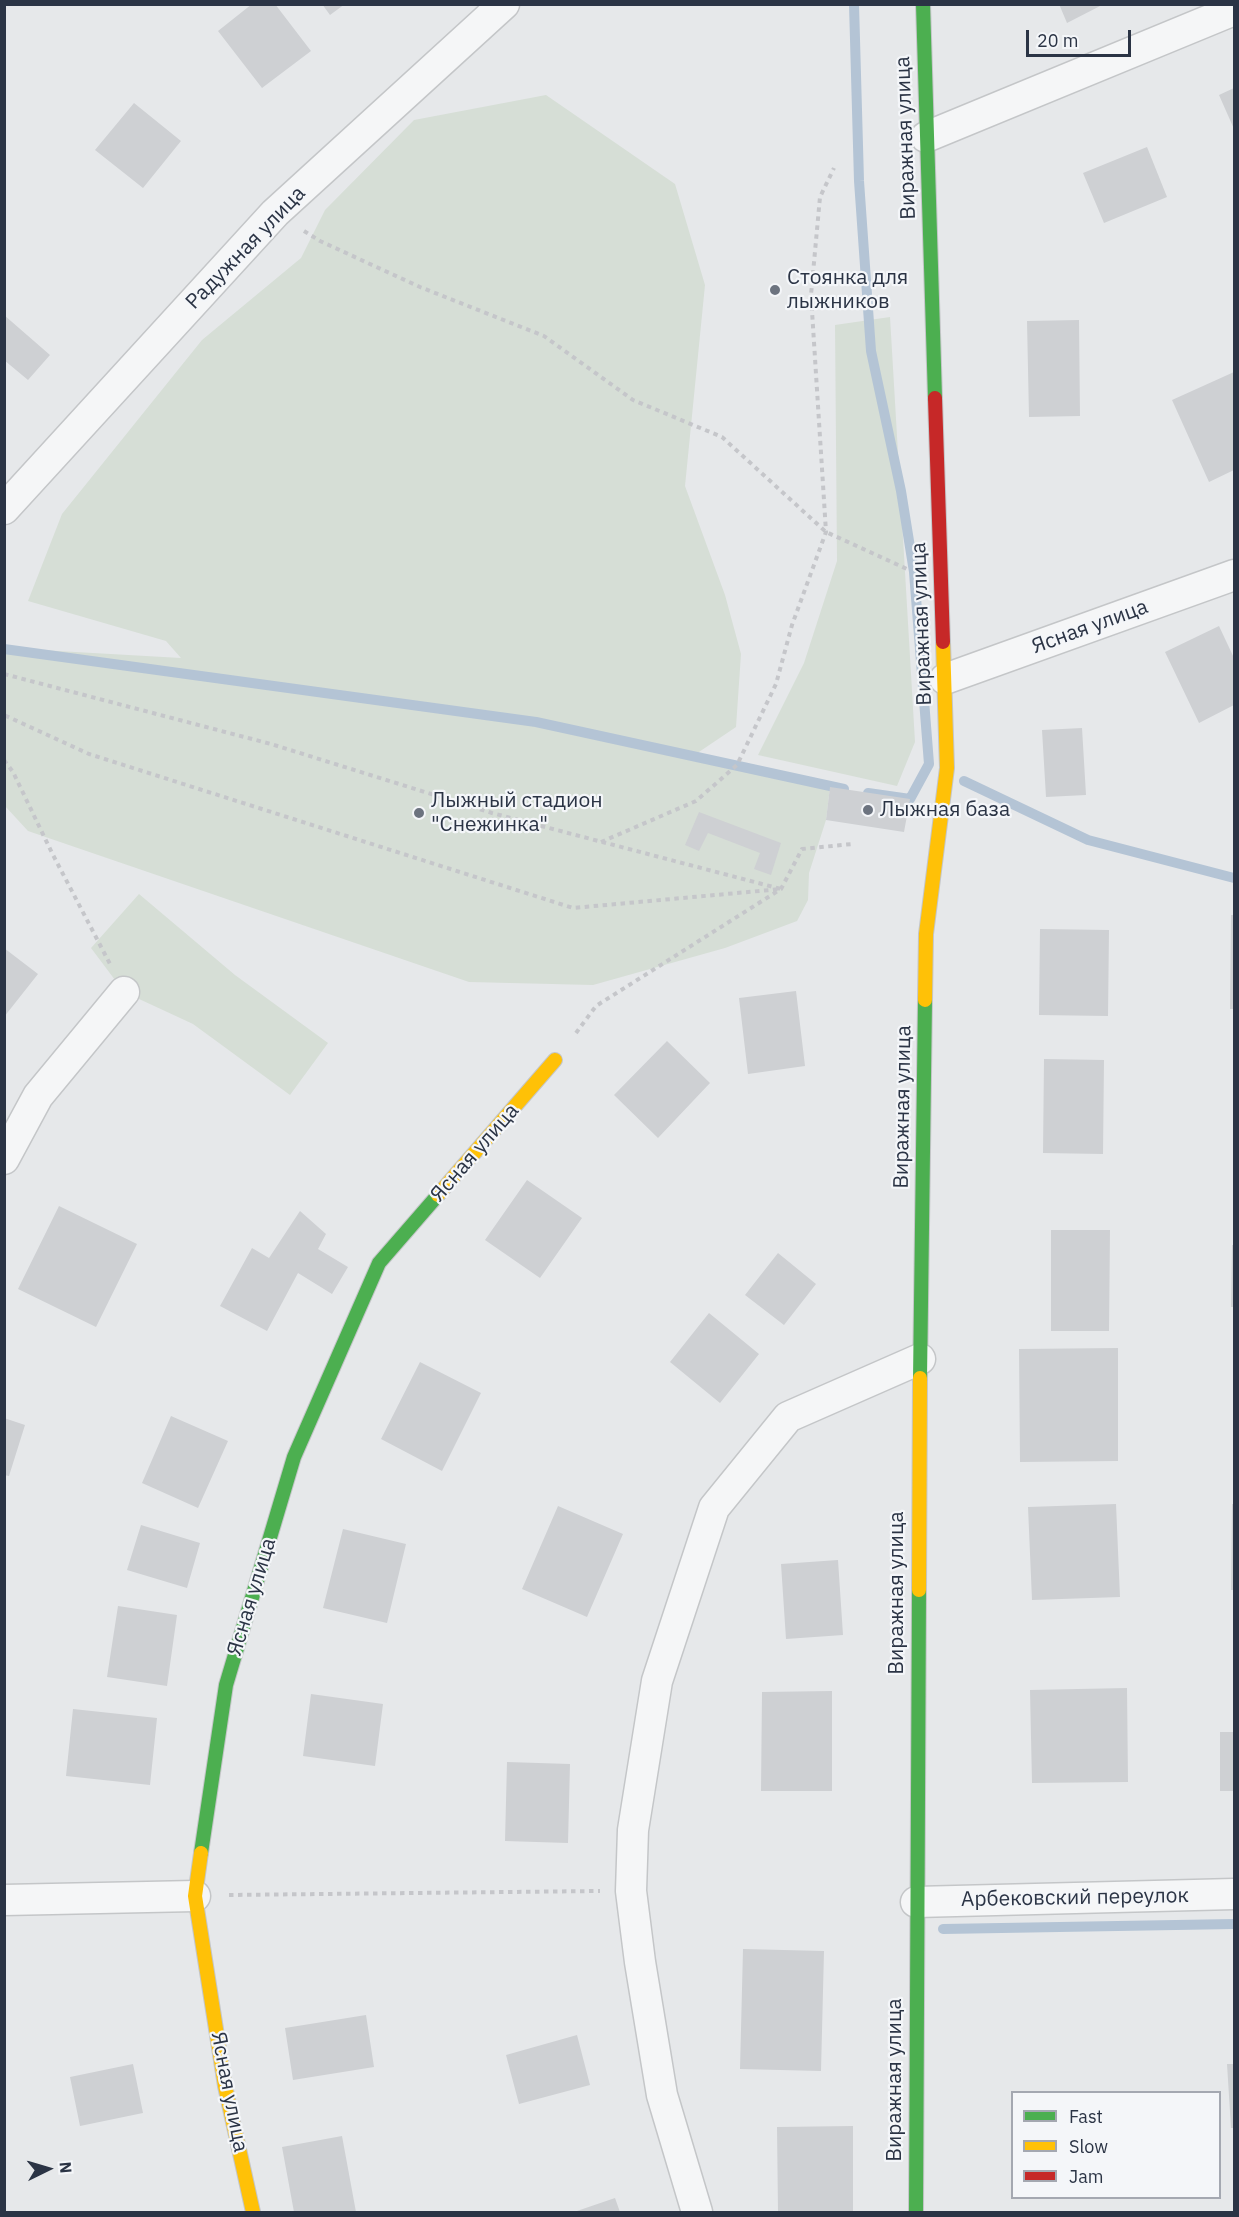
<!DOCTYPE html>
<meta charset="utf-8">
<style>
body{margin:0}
#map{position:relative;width:1239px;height:2217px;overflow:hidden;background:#e6e8ea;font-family:"IBM Plex Sans",sans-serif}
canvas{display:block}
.frame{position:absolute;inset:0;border:6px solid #2b3445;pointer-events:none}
.legend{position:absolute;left:1011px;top:2091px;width:210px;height:108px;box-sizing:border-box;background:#f4f6f9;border:2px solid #a4a8b1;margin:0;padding:8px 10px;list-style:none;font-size:18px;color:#2b3445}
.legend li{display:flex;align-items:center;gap:12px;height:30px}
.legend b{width:30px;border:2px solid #a4a8b1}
.north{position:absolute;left:18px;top:2139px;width:60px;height:60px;-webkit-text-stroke:4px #f4f6f9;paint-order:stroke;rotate:85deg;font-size:16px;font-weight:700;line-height:24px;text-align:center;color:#2b3445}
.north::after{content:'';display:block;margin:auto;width:21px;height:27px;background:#2b3445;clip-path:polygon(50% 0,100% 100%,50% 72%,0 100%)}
.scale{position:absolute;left:1026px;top:30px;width:105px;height:27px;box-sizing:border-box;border:3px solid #2b3445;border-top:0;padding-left:8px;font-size:18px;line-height:21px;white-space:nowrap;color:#2b3445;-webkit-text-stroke:4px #f4f6f9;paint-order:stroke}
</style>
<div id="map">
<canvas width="1239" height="2217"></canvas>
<div class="frame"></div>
<ul class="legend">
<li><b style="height:8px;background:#4caf50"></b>Fast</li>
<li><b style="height:8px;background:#ffc107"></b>Slow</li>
<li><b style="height:8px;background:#c62828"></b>Jam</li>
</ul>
<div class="north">N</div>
<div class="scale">20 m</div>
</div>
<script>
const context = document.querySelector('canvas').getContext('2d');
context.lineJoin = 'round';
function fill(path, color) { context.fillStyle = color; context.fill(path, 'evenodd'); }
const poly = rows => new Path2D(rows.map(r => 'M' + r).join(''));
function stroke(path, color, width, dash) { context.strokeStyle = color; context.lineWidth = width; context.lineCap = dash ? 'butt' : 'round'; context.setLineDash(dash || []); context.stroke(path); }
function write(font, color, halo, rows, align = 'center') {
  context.font = font + ' "IBM Plex Sans",sans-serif'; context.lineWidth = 4.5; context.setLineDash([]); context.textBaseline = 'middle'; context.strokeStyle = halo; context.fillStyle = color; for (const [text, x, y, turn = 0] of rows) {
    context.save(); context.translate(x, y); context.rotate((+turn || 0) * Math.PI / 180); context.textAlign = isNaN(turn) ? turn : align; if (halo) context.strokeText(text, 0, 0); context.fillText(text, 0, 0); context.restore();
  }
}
fill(poly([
 [546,95,675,184,705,285,685,486,725,595,741,654,736,727,693,756,830,787,826,820,809,873,808,900,797,921,725,948,593,985,469,982,28,831,5,806,5,648,181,658,166,641,28,601,62,514,202,340,301,258,325,210,414,120],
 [890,317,915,742,897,786,758,755,804,663,837,561,835,325],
 [139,894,235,975,328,1043,290,1095,193,1024,124,992,91,948]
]), '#d6ded6');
stroke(poly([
 [854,4,859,181,871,351,901,491,914,572,929,764,910,799,868,793],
 [4,649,536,722,844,789],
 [964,781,1088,840,1234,878],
 [943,1929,1234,1924]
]), '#b4c4d5', 10);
fill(poly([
 [252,4,275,4,311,51,262,88,218,31],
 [322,4,345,4,330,15],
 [1059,4,1104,4,1067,23],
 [1234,88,1234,129,1219,95],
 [134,103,181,141,143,188,95,150],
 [1147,147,1167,197,1104,223,1083,173],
 [4,315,50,355,28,380,4,360],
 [1079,320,1080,416,1029,417,1027,321],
 [1234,372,1234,470,1209,482,1172,400],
 [1219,626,1234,658,1234,705,1199,723,1165,652],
 [1082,728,1086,795,1046,797,1042,730],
 [830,787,910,799,904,832,826,820],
 [699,812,781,843,771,875,754,869,760,853,708,833,699,851,685,845],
 [1231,915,1234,915,1234,1009,1230,1009],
 [1040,929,1109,930,1108,1016,1039,1015],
 [4,948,38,974,4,1017],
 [796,991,805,1066,748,1074,739,998],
 [667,1041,710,1083,658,1138,614,1095],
 [1044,1059,1104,1060,1103,1154,1043,1153],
 [527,1180,582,1218,540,1278,485,1240],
 [59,1206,137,1244,96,1327,18,1289],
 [300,1211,326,1234,318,1249,348,1267,332,1294,298,1273,267,1331,220,1306,252,1248,269,1258],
 [1051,1230,1110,1230,1109,1331,1051,1331],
 [1232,1245,1234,1245,1234,1307,1231,1307],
 [778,1253,816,1284,784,1325,745,1295],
 [709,1313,759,1354,720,1403,670,1362],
 [1118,1348,1118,1461,1020,1462,1019,1349],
 [420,1362,481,1393,442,1471,381,1439],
 [171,1416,228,1441,198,1508,142,1483],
 [4,1418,25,1425,9,1476,4,1475],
 [1116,1504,1120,1597,1032,1600,1028,1507],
 [1232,1504,1234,1504,1234,1590,1231,1590],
 [558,1506,623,1534,587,1617,522,1589],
 [141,1525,200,1543,187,1588,127,1570],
 [343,1529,406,1544,387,1623,323,1608],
 [838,1560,843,1635,786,1639,781,1564],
 [118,1606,177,1615,167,1686,107,1677],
 [1127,1688,1128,1782,1032,1783,1030,1690],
 [832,1691,832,1791,761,1791,762,1692],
 [311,1694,383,1704,375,1766,303,1756],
 [73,1709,157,1718,150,1785,66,1776],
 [1220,1732,1234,1732,1234,1791,1220,1791],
 [507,1762,570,1764,568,1843,505,1841],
 [743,1949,824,1951,821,2071,740,2069],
 [366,2015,374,2067,293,2080,285,2028],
 [577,2035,590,2085,519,2104,506,2055],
 [133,2064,143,2113,80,2126,70,2077],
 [1227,2064,1234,2064,1234,2128,1231,2128],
 [853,2126,853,2212,778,2212,777,2127],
 [342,2136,356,2212,294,2212,282,2147],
 [615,2198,620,2212,574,2212]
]), '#ced0d3');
const street = poly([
 [926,137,1234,10],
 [4,509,275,213,504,4],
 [945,679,1234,575],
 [4,1159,38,1096,124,992],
 [4,1900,195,1896],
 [916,1902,1234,1894],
 [697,2212,662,2095,640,1962,631,1891,633,1830,657,1681,714,1508,788,1417,920,1359]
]);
const fast = poly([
 [923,4,935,398],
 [920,1378,925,1000],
 [201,1853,226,1685,294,1457,379,1263,438,1195],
 [916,2212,919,1590]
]);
const slow = poly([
 [925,1000,926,934,947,768,943,642],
 [438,1195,555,1060],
 [919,1590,920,1378],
 [201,1853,195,1896,225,2086,253,2212]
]);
const jam = poly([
 [935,398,943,642]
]);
stroke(street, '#c4c6c8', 33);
stroke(fast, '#c4c6c8', 16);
stroke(slow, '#c4c6c8', 16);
stroke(jam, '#c4c6c8', 16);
stroke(poly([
 [304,231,320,241,420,287,544,336,633,400,722,437,826,532,907,569],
 [4,674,271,744,492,813,781,889,573,908,89,754,4,715],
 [4,760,13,772,52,853,110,964],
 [601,842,696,801,737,765,776,684,792,625,826,532,811,295,820,197,834,168],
 [576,1033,596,1006,781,889,802,849,852,844],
 [229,1895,600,1891]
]), '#c5c6ca', 4, [4.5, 4.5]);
stroke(street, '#f5f6f7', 30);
stroke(fast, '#4caf50', 14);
stroke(slow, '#ffc107', 14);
stroke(jam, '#c62828', 14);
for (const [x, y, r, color] of [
 [775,290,6,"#6c737f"],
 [868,810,6,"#6c737f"],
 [419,813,6,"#6c737f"]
]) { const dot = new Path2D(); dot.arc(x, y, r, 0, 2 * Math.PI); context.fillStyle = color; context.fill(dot); stroke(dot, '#f4f6f9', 2); }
write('21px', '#2b3445', '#f4f6f9', [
 ["Виражная улица",906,138,-92],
 ["Радужная улица",246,248,-46],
 ["Виражная улица",922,624,-92],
 ["Ясная улица",1090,627,-20],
 ["Виражная улица",903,1107,-89],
 ["Ясная улица",475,1153,-49],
 ["Виражная улица",897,1593,-90],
 ["Ясная улица",252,1597,-73],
 ["Арбековский переулок",1075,1898,-1],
 ["Виражная улица",895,2080,-90],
 ["Ясная улица",229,2092,79]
]);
write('21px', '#2b3445', '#f4f6f9', [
 ["Стоянка для",787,278],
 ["лыжников",787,302],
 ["Лыжный стадион",431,801],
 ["\"Снежинка\"",431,825],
 ["Лыжная база",880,810]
], 'left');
</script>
